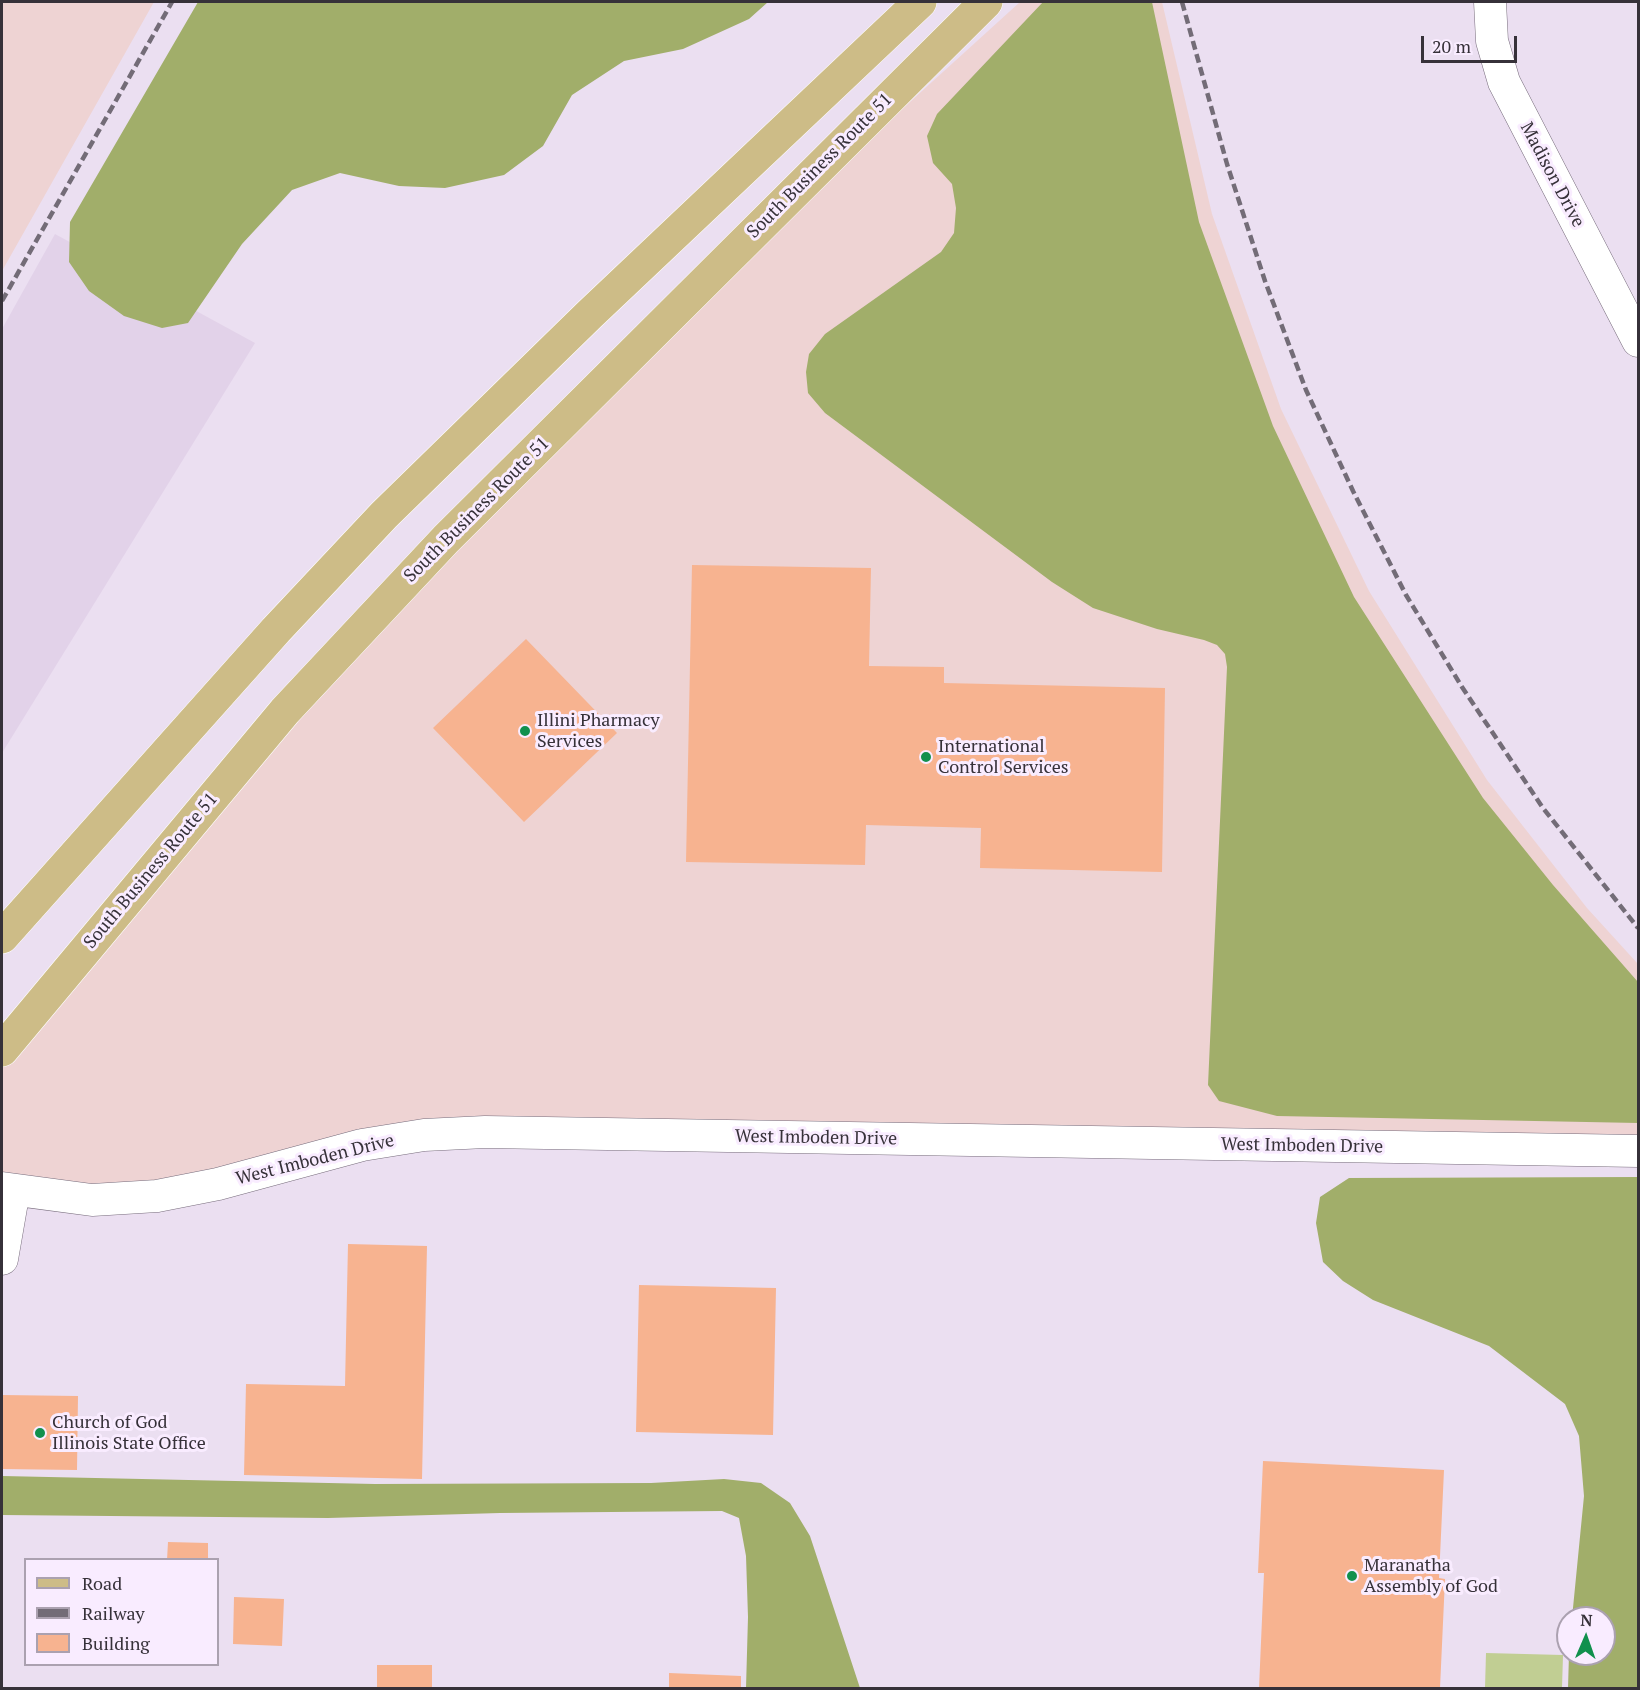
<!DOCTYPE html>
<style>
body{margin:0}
#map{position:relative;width:1640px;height:1690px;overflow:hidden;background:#ebdff1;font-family:"PT Serif",serif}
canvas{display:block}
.frame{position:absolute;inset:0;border:3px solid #363139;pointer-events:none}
.legend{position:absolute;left:24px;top:1558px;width:195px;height:108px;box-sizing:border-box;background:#f9ecff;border:2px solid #aba1b0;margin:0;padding:8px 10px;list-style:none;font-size:18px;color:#363139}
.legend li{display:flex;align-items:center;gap:12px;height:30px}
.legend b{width:30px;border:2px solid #aba1b0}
.north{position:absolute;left:1556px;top:1606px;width:60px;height:60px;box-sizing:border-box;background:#f9ecff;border:2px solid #aba1b0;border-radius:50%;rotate:2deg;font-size:16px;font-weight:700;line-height:24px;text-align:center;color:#363139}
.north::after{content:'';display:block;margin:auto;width:21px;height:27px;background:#11904d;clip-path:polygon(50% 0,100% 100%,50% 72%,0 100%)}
.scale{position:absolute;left:1421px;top:36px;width:96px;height:27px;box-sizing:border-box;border:3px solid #363139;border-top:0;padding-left:8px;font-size:18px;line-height:21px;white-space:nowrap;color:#363139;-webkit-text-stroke:4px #f9ecff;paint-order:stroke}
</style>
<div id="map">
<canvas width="1640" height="1690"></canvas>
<div class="frame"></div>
<ul class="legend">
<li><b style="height:8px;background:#cdbc87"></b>Road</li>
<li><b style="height:8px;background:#736c77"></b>Railway</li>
<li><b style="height:16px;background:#f7b390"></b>Building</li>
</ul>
<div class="north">N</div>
<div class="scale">20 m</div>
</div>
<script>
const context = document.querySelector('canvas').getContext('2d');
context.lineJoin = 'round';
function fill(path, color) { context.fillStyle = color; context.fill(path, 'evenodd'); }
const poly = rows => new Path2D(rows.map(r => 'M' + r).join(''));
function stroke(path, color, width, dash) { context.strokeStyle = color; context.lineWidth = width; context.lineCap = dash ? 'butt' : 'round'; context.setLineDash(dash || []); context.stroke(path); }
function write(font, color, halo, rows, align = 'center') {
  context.font = font + ' "PT Serif",serif'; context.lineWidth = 6; context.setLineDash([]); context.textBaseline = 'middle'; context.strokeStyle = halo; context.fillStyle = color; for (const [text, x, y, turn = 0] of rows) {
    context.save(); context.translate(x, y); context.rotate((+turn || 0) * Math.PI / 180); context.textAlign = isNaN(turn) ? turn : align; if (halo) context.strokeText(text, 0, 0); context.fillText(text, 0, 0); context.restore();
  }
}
fill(poly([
 [55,234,255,343,2,753,2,329]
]), '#e2d2e9');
fill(poly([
 [2,2,154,2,2,271],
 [1020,2,1162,2,1212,214,1281,409,1369,591,1487,780,1587,908,1638,964,1638,1140,506,1121,211,1175,78,1190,2,1178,2,1063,278,737,488,518,802,200]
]), '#eed3d3');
fill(poly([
 [1486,1653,1563,1655,1562,1688,1485,1688]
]), '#c1ce93');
fill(poly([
 [198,2,768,2,749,19,683,49,624,61,572,95,543,146,504,175,445,188,399,186,340,173,292,190,242,244,188,323,162,328,124,316,89,291,69,262,70,222],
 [1043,2,1152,2,1199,222,1273,426,1354,597,1483,798,1553,885,1638,982,1638,1123,1277,1116,1219,1101,1208,1085,1227,667,1225,654,1217,645,1204,640,1157,629,1093,608,1052,582,825,413,808,393,806,372,809,354,825,334,941,252,954,233,956,208,952,184,933,163,927,136,937,114],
 [1638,1177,1638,1688,1568,1688,1569,1654,1604,1654,1604,1618,1572,1618,1584,1496,1579,1436,1565,1404,1489,1346,1373,1300,1343,1281,1323,1262,1316,1223,1320,1197,1349,1178],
 [2,1476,375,1484,651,1483,724,1479,761,1483,790,1503,810,1536,860,1688,746,1688,748,1617,746,1556,739,1518,722,1511,500,1513,328,1518,2,1515]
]), '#a1ae6a');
fill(poly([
 [692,565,871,568,869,666,944,667,944,683,1165,688,1162,872,980,868,981,828,866,825,865,865,686,862],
 [526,639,617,733,524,822,433,728],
 [348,1244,427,1246,422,1479,244,1475,246,1384,345,1386],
 [639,1285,776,1288,773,1435,636,1432],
 [2,1395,78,1396,77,1470,2,1469],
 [1263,1461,1444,1470,1439,1578,1445,1579,1440,1688,1259,1688,1264,1573,1258,1573],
 [168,1542,208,1543,208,1560,167,1560],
 [234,1597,284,1599,282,1646,233,1644],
 [377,1665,432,1665,432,1688,377,1688],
 [669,1673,741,1676,741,1688,669,1688]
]), '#f7b390');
const minor = poly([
 [1490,2,1492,41,1504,82,1638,341],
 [2,1188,92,1200,157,1196,218,1184,362,1145,424,1135,485,1132,1638,1151],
 [2,1259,14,1190]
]);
const primary = poly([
 [2,937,276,630,384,515,589,315,920,2],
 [2,1050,285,711,446,539,986,2]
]);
stroke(minor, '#776c7c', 33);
stroke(primary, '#fff', 34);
stroke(minor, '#fff', 32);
stroke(primary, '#cdbc87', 33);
stroke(poly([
 [1182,2,1227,164,1265,281,1306,390,1353,491,1406,595,1462,687,1543,808,1638,928],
 [2,301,172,2]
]), '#736c77', 4.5, [9, 4.5]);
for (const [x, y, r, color] of [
 [525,731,6,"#11904d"],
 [926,757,6,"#11904d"],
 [40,1433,6,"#11904d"],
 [1352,1576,6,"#11904d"]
]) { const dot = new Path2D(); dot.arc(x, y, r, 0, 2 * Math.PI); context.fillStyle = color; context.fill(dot); stroke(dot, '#f9ecff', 2); }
write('18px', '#363139', '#f9ecff', [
 ["South Business Route 51",820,166,-45],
 ["Madison Drive",1552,175,62],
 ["South Business Route 51",477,510,-45],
 ["South Business Route 51",151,871,-50],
 ["West Imboden Drive",816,1138,1],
 ["West Imboden Drive",1302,1146,1],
 ["West Imboden Drive",315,1160,-14]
]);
write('18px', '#363139', '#f9ecff', [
 ["Illini Pharmacy",537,721],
 ["Services",537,742],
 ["International",938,747],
 ["Control Services",938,768],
 ["Church of God",52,1423],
 ["Illinois State Office",52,1444],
 ["Maranatha",1364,1566],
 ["Assembly of God",1364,1587]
], 'left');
</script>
